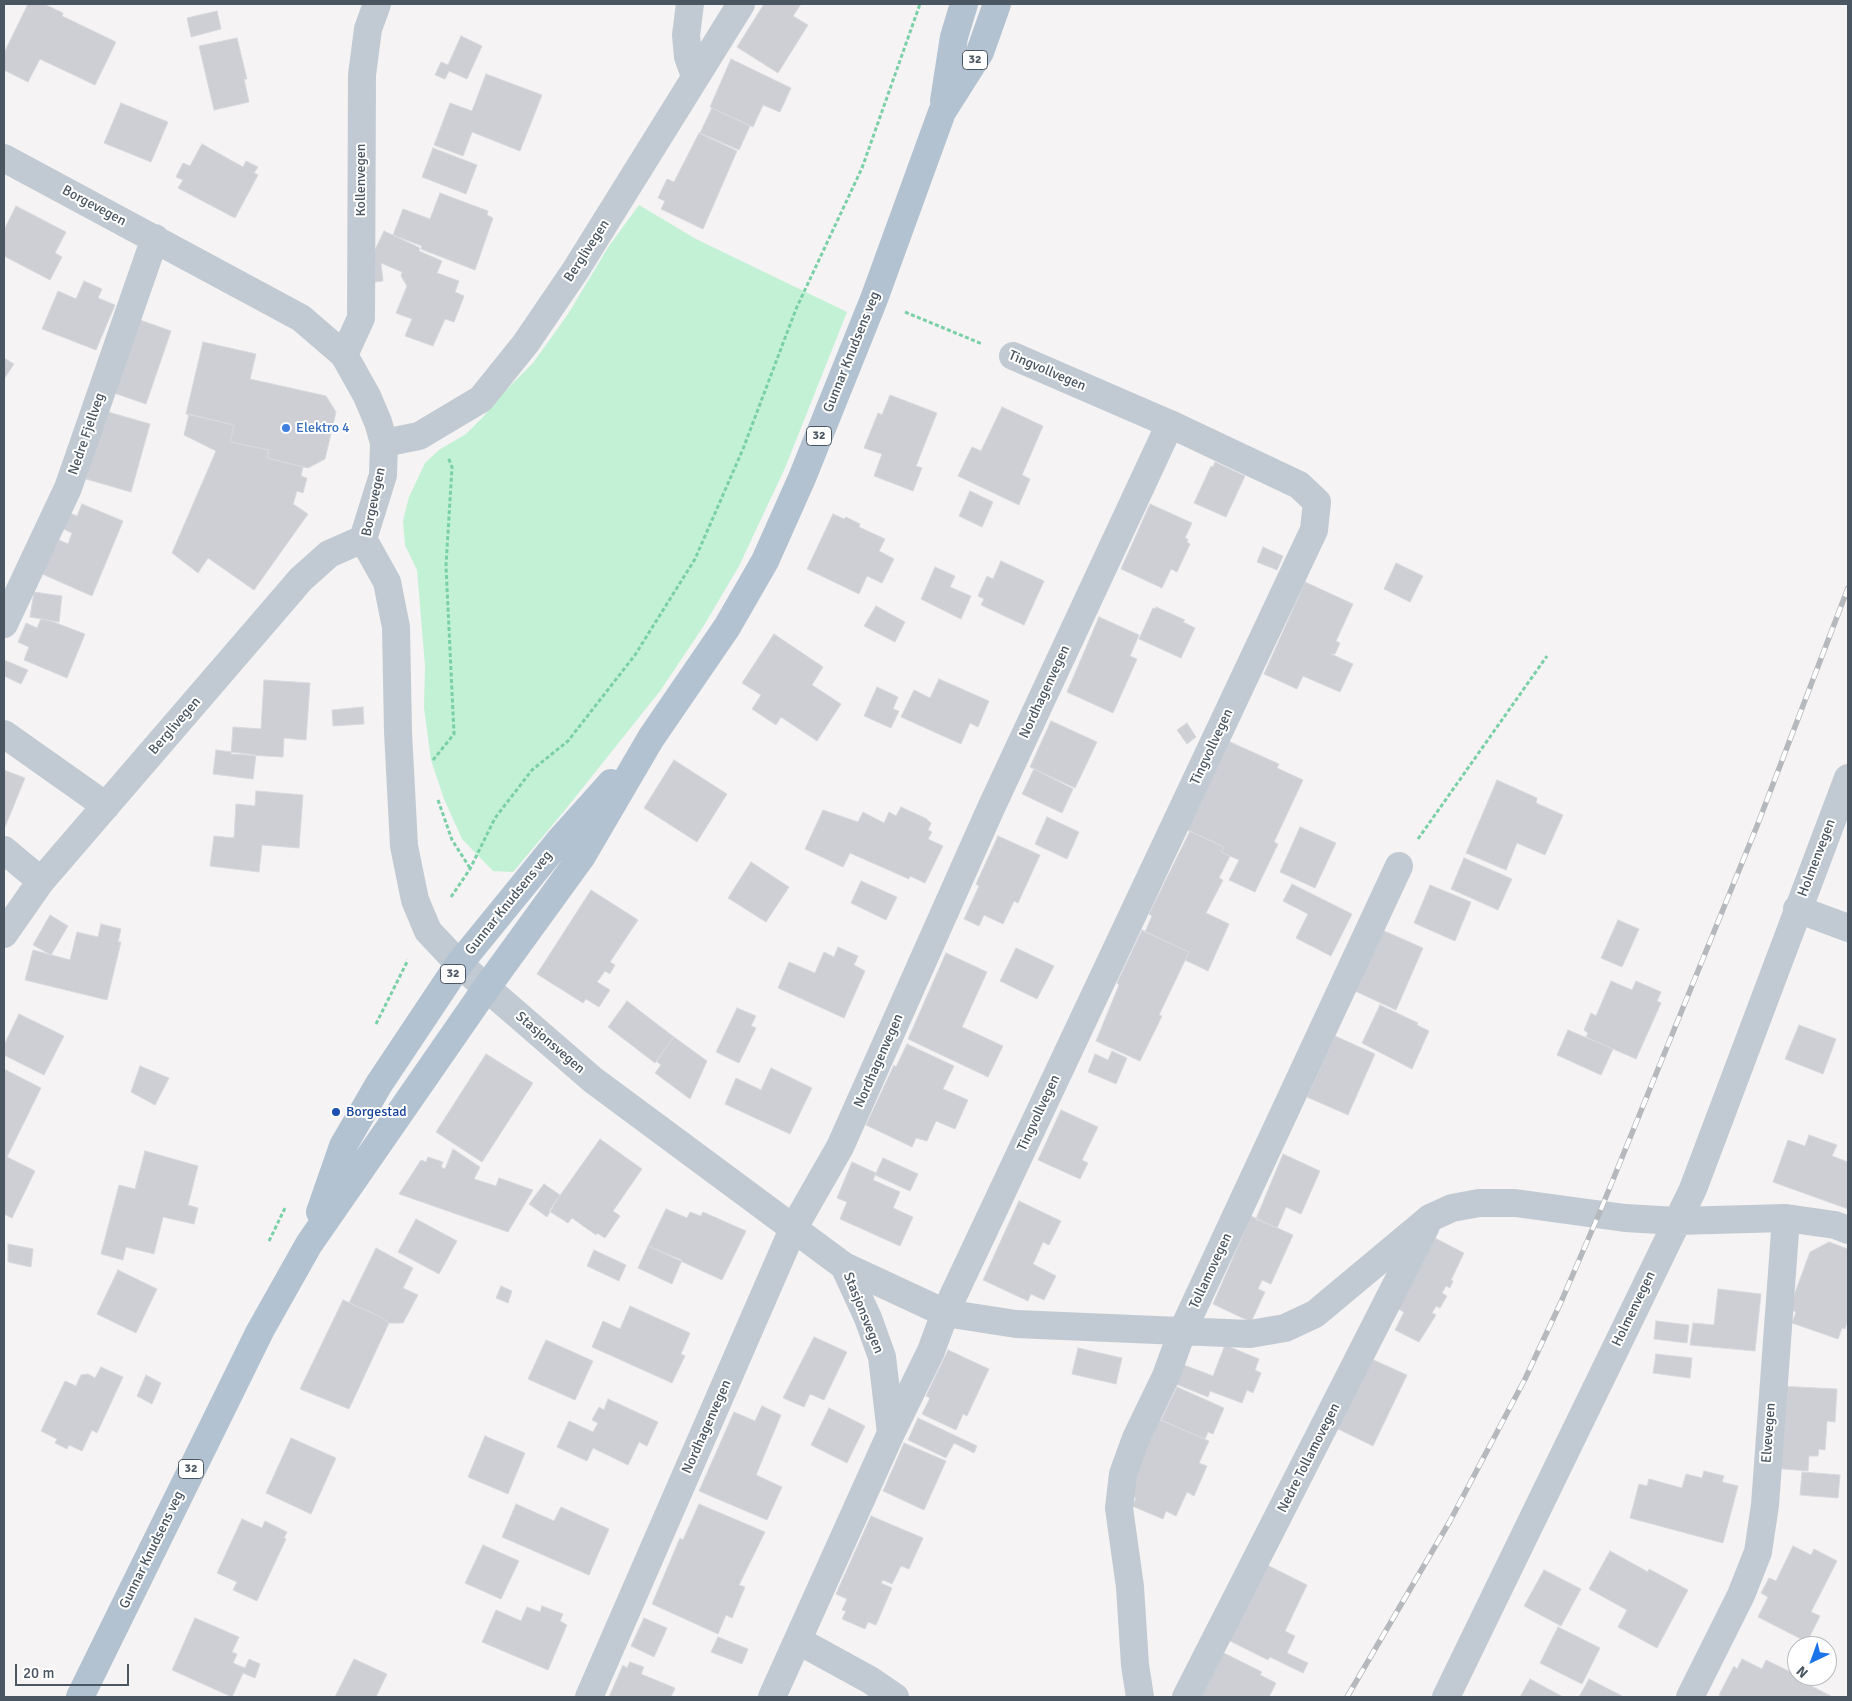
<!DOCTYPE html>
<style>
body{margin:0}
#map{position:relative;width:1852px;height:1701px;overflow:hidden;background:#f5f3f3;font-family:Signika,sans-serif}
canvas{display:block}
.frame{position:absolute;inset:0;border:5px solid #4a5661;pointer-events:none}
.north{position:absolute;left:1787px;top:1636px;width:50px;height:50px;box-sizing:border-box;background:#fff;border:1px solid #b7bbc0;border-radius:50%;rotate:222deg;font-size:14px;font-weight:700;line-height:20px;text-align:center;color:#4a5661}
.north::after{content:'';display:block;margin:auto;width:18px;height:22px;background:#1a73e8;clip-path:polygon(50% 0,100% 100%,50% 72%,0 100%)}
.scale{position:absolute;left:15px;top:1664px;width:114px;height:22px;box-sizing:border-box;border:2px solid #4a5661;border-top:0;padding-left:6px;font-size:15px;line-height:18px;white-space:nowrap;color:#4a5661;-webkit-text-stroke:4px #fff;paint-order:stroke}
</style>
<div id="map">
<canvas width="1852" height="1701"></canvas>
<div class="frame"></div>
<div class="north">N</div>
<div class="scale">20 m</div>
</div>
<script>
const context = document.querySelector('canvas').getContext('2d');
context.lineJoin = 'round';
function fill(path, color) { context.fillStyle = color; context.fill(path, 'evenodd'); }
const poly = rows => new Path2D(rows.map(r => 'M' + r).join(''));
function stroke(path, color, width, dash) { context.strokeStyle = color; context.lineWidth = width; context.lineCap = dash ? 'butt' : 'round'; context.setLineDash(dash || []); context.stroke(path); }
function write(font, color, halo, rows, align = 'center') {
  context.font = font + ' Signika,sans-serif'; context.lineWidth = 4; context.setLineDash([]); context.textBaseline = 'middle'; context.strokeStyle = halo; context.fillStyle = color; for (const [text, x, y, turn = 0] of rows) {
    context.save(); context.translate(x, y); context.rotate((+turn || 0) * Math.PI / 180); context.textAlign = isNaN(turn) ? turn : align; if (halo) context.strokeText(text, 0, 0); context.fillText(text, 0, 0); context.restore();
  }
}
fill(poly([
 [639,205,696,239,847,312,785,468,739,566,703,627,660,691,565,810,513,872,493,871,462,839,444,799,431,760,424,708,425,666,417,570,405,545,403,521,409,497,425,463,439,450,466,434,484,416,493,403,533,363,568,314,609,246]
]), '#c3f1d5');
const building = poly([
 [28,4,44,4,63,13,62,16,116,42,95,85,40,59,28,82,4,70,4,53,28,4],
 [764,4,801,4,793,16,808,25,778,73,737,47,764,4],
 [217,11,221,29,191,37,187,18,217,11],
 [461,36,482,46,467,79,449,71,445,79,435,75,441,62,448,65,461,36],
 [237,38,247,79,244,79,249,102,214,110,199,46,237,38],
 [731,59,791,88,780,112,763,105,753,127,710,107,731,59],
 [486,74,542,95,520,151,472,132,463,156,434,145,450,103,472,111,486,74],
 [121,103,168,122,151,162,104,143,121,103],
 [712,108,750,126,739,150,700,133,712,108],
 [699,133,737,151,703,229,661,209,665,201,658,198,667,179,674,182,699,133],
 [202,144,243,167,246,161,258,167,254,173,258,175,235,218,178,188,183,180,176,177,183,163,190,166,202,144],
 [433,148,477,165,466,194,422,177,433,148],
 [440,193,488,211,487,215,493,218,475,270,421,249,422,246,393,235,403,209,430,219,440,193],
 [16,206,66,232,55,253,62,257,50,280,4,256,4,230,16,206],
 [384,231,420,248,419,251,442,261,437,273,459,281,455,292,464,296,454,322,445,319,433,346,405,336,412,319,396,313,407,286,401,276,402,272,381,263,383,281,375,282,373,259,371,258,384,231],
 [84,281,102,289,98,298,115,305,96,350,42,329,58,291,76,299,84,281],
 [140,320,171,331,146,404,114,393,140,320],
 [203,342,256,354,250,379,326,396,336,412,325,459,308,468,267,458,269,450,230,442,234,425,186,414,203,342],
 [4,358,14,364,4,379,4,358],
 [890,395,937,413,916,466,922,468,913,491,874,476,882,454,864,448,878,413,882,415,890,395],
 [1002,407,1043,426,1022,475,1030,479,1019,505,958,476,972,447,981,451,1002,407],
 [105,411,150,424,131,492,86,479,105,411],
 [189,414,234,425,230,442,269,450,267,458,303,467,301,476,307,478,303,493,297,491,293,504,308,514,254,590,208,558,198,573,172,553,216,451,184,435,189,414],
 [1215,462,1245,476,1226,517,1194,503,1211,466,1213,467,1215,462],
 [970,491,993,502,982,527,959,516,970,491],
 [82,504,123,521,92,596,40,573,57,539,68,544,72,533,63,529,70,513,77,516,82,504],
 [1150,504,1192,523,1185,538,1188,539,1187,542,1190,544,1177,572,1171,569,1162,588,1121,569,1150,504],
 [833,514,844,519,846,517,860,524,859,527,885,539,879,551,894,559,882,583,867,576,859,594,807,569,833,514],
 [1263,547,1283,556,1277,570,1257,562,1263,547],
 [1001,561,1044,581,1024,625,981,605,984,599,978,596,987,576,993,579,1001,561],
 [1396,563,1423,576,1410,602,1384,589,1396,563],
 [935,567,955,576,950,587,971,596,961,619,921,599,935,567],
 [1305,582,1353,604,1336,641,1340,643,1335,654,1331,654,1353,664,1340,692,1303,676,1297,689,1264,674,1305,582],
 [34,592,62,596,59,622,30,617,34,592],
 [876,606,905,622,895,642,864,626,876,606],
 [1156,607,1185,620,1183,622,1195,628,1181,658,1139,639,1153,608,1156,609,1156,607],
 [1099,617,1139,635,1130,656,1137,659,1113,713,1067,692,1099,617],
 [41,619,51,621,85,634,67,678,24,660,29,647,18,642,26,623,37,628,41,619],
 [774,634,823,667,812,685,841,704,817,741,781,717,776,725,752,709,761,695,742,683,774,634],
 [4,660,28,670,21,684,4,676,4,660],
 [939,679,989,701,978,727,970,723,961,744,901,717,914,690,930,698,939,679],
 [264,680,310,683,306,740,284,738,283,757,231,754,233,727,261,729,264,680],
 [877,687,898,697,893,709,899,711,891,728,864,716,877,687],
 [363,707,364,724,333,726,332,710,363,707],
 [1051,721,1097,742,1075,788,1030,767,1051,721],
 [1187,723,1196,737,1187,744,1177,730,1187,723],
 [1228,741,1279,764,1277,768,1303,780,1274,842,1278,844,1255,892,1229,880,1239,860,1221,852,1224,847,1187,830,1228,741],
 [216,750,256,755,253,779,213,774,216,750],
 [674,760,727,794,697,842,644,808,674,760],
 [1034,769,1073,789,1062,813,1022,794,1034,769],
 [4,770,25,778,5,827,4,826,4,770],
 [1497,780,1537,798,1536,803,1563,815,1545,855,1517,843,1506,870,1466,853,1497,780],
 [256,791,303,795,299,848,262,845,259,872,210,866,214,836,234,838,236,804,255,806,256,791],
 [901,807,927,819,927,820,931,823,928,830,932,832,928,839,943,846,925,883,910,876,909,879,850,853,843,867,805,849,823,810,858,822,863,812,884,823,889,812,896,816,901,807],
 [1047,817,1079,832,1067,859,1035,844,1047,817],
 [1300,827,1336,843,1315,888,1280,872,1300,827],
 [1190,831,1224,847,1221,852,1230,856,1219,878,1223,880,1206,913,1229,924,1208,971,1185,960,1189,952,1145,932,1152,916,1149,914,1190,831],
 [998,836,1040,855,1018,903,1014,901,1003,924,984,915,979,926,964,919,979,886,976,884,998,836],
 [1464,858,1512,879,1498,910,1451,889,1464,858],
 [751,862,789,887,766,922,728,898,751,862],
 [861,881,897,897,886,920,851,903,861,881],
 [1292,884,1352,914,1331,956,1296,938,1308,914,1283,901,1292,884],
 [1430,885,1471,902,1455,941,1414,923,1430,885],
 [591,890,638,920,610,962,615,965,610,974,605,971,597,982,610,990,599,1007,586,999,583,1003,537,974,591,890],
 [50,915,68,926,51,955,33,945,50,915],
 [1618,920,1639,929,1622,967,1601,958,1618,920],
 [101,924,121,929,118,942,121,942,107,1000,25,980,33,950,70,960,77,932,98,937,101,924],
 [1142,930,1189,952,1159,1015,1162,1016,1140,1061,1096,1041,1119,985,1117,983,1142,930],
 [1382,930,1423,948,1396,1010,1355,991,1382,930],
 [838,947,858,956,854,965,865,971,844,1018,778,988,789,962,815,973,824,952,834,957,838,947],
 [1016,948,1054,966,1037,999,1000,981,1016,948],
 [946,953,987,972,962,1027,1003,1046,988,1077,908,1039,946,953],
 [1611,981,1632,990,1636,981,1661,992,1657,1001,1661,1003,1636,1059,1586,1037,1588,1033,1584,1030,1591,1013,1596,1016,1611,981],
 [627,1001,674,1037,655,1063,608,1027,627,1001],
 [1380,1005,1418,1023,1417,1025,1429,1031,1412,1069,1362,1043,1380,1005],
 [737,1008,756,1016,751,1026,756,1028,739,1063,716,1052,737,1008],
 [19,1014,64,1036,44,1075,4,1055,4,1045,19,1014],
 [1799,1025,1836,1039,1823,1074,1785,1059,1799,1025],
 [1568,1030,1613,1049,1601,1075,1557,1055,1568,1030],
 [1335,1036,1375,1054,1348,1115,1307,1097,1335,1036],
 [674,1037,707,1061,690,1099,655,1073,661,1065,656,1061,674,1037],
 [907,1044,954,1066,943,1089,968,1100,955,1129,936,1121,927,1141,916,1138,912,1147,866,1125,894,1065,896,1067,907,1044],
 [1112,1051,1127,1058,1116,1084,1088,1072,1095,1054,1108,1060,1112,1051],
 [486,1054,533,1083,482,1162,436,1132,486,1054],
 [140,1066,169,1078,155,1105,131,1092,140,1066],
 [771,1068,812,1088,790,1134,725,1104,736,1078,761,1090,771,1068],
 [4,1069,41,1088,7,1157,35,1171,12,1218,4,1214,4,1069],
 [1061,1110,1098,1127,1082,1160,1088,1163,1080,1179,1038,1160,1061,1110],
 [1809,1135,1837,1145,1832,1156,1848,1162,1848,1209,1773,1182,1788,1140,1805,1146,1809,1135],
 [600,1139,642,1169,613,1211,620,1216,605,1238,597,1233,596,1235,572,1218,568,1223,549,1211,600,1139],
 [453,1149,480,1167,474,1179,496,1186,499,1178,533,1190,508,1232,399,1194,421,1160,426,1162,428,1157,443,1162,441,1167,445,1169,453,1149],
 [145,1151,198,1166,188,1205,198,1208,194,1224,163,1217,154,1254,126,1247,123,1260,101,1254,119,1185,135,1189,145,1151],
 [1283,1154,1320,1171,1301,1214,1286,1207,1277,1228,1256,1219,1283,1154],
 [883,1158,918,1174,910,1191,875,1175,883,1158],
 [852,1162,876,1173,873,1180,900,1192,893,1208,913,1217,900,1246,840,1219,847,1202,837,1198,852,1162],
 [544,1184,560,1195,547,1217,529,1204,544,1184],
 [1019,1201,1061,1221,1049,1245,1043,1242,1033,1264,1056,1276,1044,1300,1031,1294,1028,1301,983,1280,1019,1201],
 [666,1209,687,1218,690,1212,701,1216,703,1212,746,1231,722,1280,648,1246,666,1209],
 [1251,1216,1293,1235,1271,1284,1262,1280,1258,1289,1265,1292,1251,1322,1213,1304,1251,1216],
 [416,1219,457,1241,439,1274,398,1252,416,1219],
 [1427,1234,1464,1253,1451,1280,1453,1281,1450,1288,1446,1286,1442,1293,1447,1296,1440,1308,1436,1306,1432,1313,1436,1315,1419,1342,1395,1330,1404,1312,1390,1305,1427,1234],
 [1829,1242,1848,1249,1848,1320,1845,1329,1842,1328,1838,1339,1792,1323,1796,1312,1789,1309,1810,1252,1829,1242],
 [8,1244,33,1249,31,1267,8,1262,8,1244],
 [648,1246,682,1260,672,1284,638,1268,648,1246],
 [376,1248,413,1268,403,1288,418,1295,403,1323,389,1323,381,1317,349,1303,376,1248],
 [594,1250,626,1265,619,1281,587,1266,594,1250],
 [118,1270,157,1289,136,1333,97,1314,118,1270],
 [501,1286,512,1291,508,1303,496,1298,501,1286],
 [1718,1289,1761,1294,1755,1351,1690,1345,1693,1323,1714,1325,1718,1289],
 [343,1300,381,1317,389,1323,349,1409,300,1389,343,1300],
 [630,1306,690,1333,681,1354,685,1356,672,1383,592,1347,603,1321,620,1329,630,1306],
 [1656,1321,1689,1325,1687,1343,1654,1339,1656,1321],
 [814,1337,847,1352,824,1400,810,1394,804,1407,783,1398,814,1337],
 [546,1340,593,1361,575,1400,528,1379,546,1340],
 [1225,1345,1259,1359,1255,1370,1261,1373,1253,1393,1247,1390,1242,1403,1210,1391,1208,1397,1176,1384,1184,1365,1213,1376,1225,1345],
 [1078,1348,1122,1358,1116,1384,1072,1374,1078,1348],
 [948,1350,989,1369,967,1416,963,1414,956,1430,922,1414,930,1398,926,1396,948,1350],
 [1656,1354,1692,1358,1690,1378,1653,1373,1656,1354],
 [1367,1357,1407,1375,1373,1446,1332,1426,1367,1357],
 [101,1367,123,1377,97,1433,92,1430,82,1451,69,1445,67,1449,55,1443,57,1439,41,1431,65,1381,76,1386,81,1375,88,1374,95,1378,101,1367],
 [146,1375,161,1383,152,1404,137,1396,146,1375],
 [1777,1386,1837,1389,1835,1422,1827,1421,1825,1450,1819,1449,1818,1456,1809,1456,1808,1471,1772,1468,1777,1386],
 [1177,1387,1224,1408,1213,1434,1208,1432,1205,1439,1161,1420,1177,1387],
 [608,1399,658,1422,647,1446,639,1442,628,1465,593,1448,587,1461,557,1447,569,1421,593,1432,598,1423,592,1420,599,1407,604,1410,608,1399],
 [762,1406,781,1415,756,1475,782,1487,767,1520,699,1491,734,1412,755,1421,762,1406],
 [829,1408,865,1426,847,1463,811,1445,829,1408],
 [918,1418,977,1446,974,1453,954,1443,946,1458,908,1440,918,1418],
 [1158,1419,1209,1441,1199,1463,1207,1466,1194,1496,1187,1492,1176,1516,1166,1511,1163,1519,1132,1506,1136,1498,1126,1494,1158,1419],
 [485,1436,525,1453,508,1494,468,1477,485,1436],
 [291,1438,336,1458,311,1514,266,1493,291,1438],
 [904,1443,946,1461,924,1510,883,1491,904,1443],
 [1704,1471,1724,1476,1722,1482,1738,1486,1723,1543,1630,1518,1639,1484,1647,1486,1649,1479,1682,1488,1686,1474,1702,1478,1704,1471],
 [1802,1472,1840,1475,1838,1498,1800,1495,1802,1472],
 [516,1504,554,1521,561,1507,609,1529,589,1575,502,1537,516,1504],
 [699,1504,765,1532,739,1585,745,1587,732,1618,726,1615,718,1634,652,1604,680,1538,683,1540,699,1504],
 [871,1516,923,1538,909,1569,901,1566,892,1584,883,1580,881,1583,892,1588,876,1625,868,1622,865,1629,842,1619,846,1611,842,1610,847,1599,836,1594,871,1516],
 [242,1519,262,1528,265,1521,287,1532,284,1538,286,1539,257,1601,233,1590,237,1582,217,1573,242,1519],
 [483,1545,519,1561,501,1599,465,1583,483,1545],
 [1793,1546,1811,1555,1814,1549,1837,1561,1811,1612,1820,1616,1807,1642,1758,1617,1768,1597,1761,1593,1769,1578,1776,1581,1793,1546],
 [1610,1551,1648,1572,1649,1569,1688,1590,1657,1648,1618,1627,1627,1610,1589,1589,1610,1551],
 [1263,1563,1307,1585,1285,1631,1295,1636,1287,1653,1308,1663,1303,1673,1270,1657,1268,1660,1228,1640,1263,1563],
 [1544,1570,1581,1589,1561,1626,1524,1606,1544,1570],
 [542,1606,563,1614,560,1621,567,1625,548,1670,482,1642,496,1610,521,1621,527,1607,540,1612,542,1606],
 [195,1618,239,1637,232,1652,237,1654,233,1663,245,1668,249,1659,260,1664,255,1678,243,1673,232,1697,172,1670,195,1618],
 [644,1618,667,1628,654,1657,631,1646,644,1618],
 [1558,1627,1600,1648,1582,1684,1540,1663,1558,1627],
 [718,1637,748,1649,742,1664,711,1652,718,1637],
 [1220,1651,1262,1672,1260,1675,1276,1683,1269,1697,1196,1697,1220,1651],
 [354,1659,387,1674,376,1697,335,1697,354,1659],
 [1742,1659,1762,1669,1766,1660,1809,1681,1807,1684,1831,1696,1724,1697,1719,1695,1734,1666,1737,1669,1742,1659],
 [630,1662,644,1667,641,1674,675,1688,671,1697,609,1697,623,1665,627,1668,630,1662],
 [1530,1679,1563,1697,1520,1697,1530,1679],
 [1589,1679,1624,1697,1579,1697,1589,1679]
]);
fill(building, '#cdcfd5');
stroke(building, '#d7d9de', 1);
stroke(poly([
 [905,312,982,344],
 [433,760,454,734,446,566,452,467,448,457],
 [438,800,452,840,470,868],
 [1418,839,1547,656],
 [451,897,470,869,495,818,532,770,568,741,635,655,695,559,743,449,796,309,862,168,920,4],
 [376,1024,408,960],
 [269,1241,286,1206]
]), '#7ad0a6', 3, [4, 2.5]);
stroke(poly([
 [690,4,686,35,688,57,695,76],
 [4,158,301,318,344,355,367,396,378,422,384,443,383,475,363,539,387,582,396,627,398,732,404,846,415,900,428,931,459,964,593,1080,844,1266,868,1318,882,1357,891,1433,772,1697],
 [344,355,361,318,362,75,368,29,377,4],
 [384,443,419,436,481,399,526,343,575,271,741,4],
 [4,624,68,488,155,238],
 [4,734,106,806],
 [4,850,41,881],
 [1797,909,1848,928],
 [4,934,41,881,301,579,329,554,363,539],
 [844,1266,945,1313,1016,1324,1250,1334,1285,1328,1315,1314,1430,1218,1452,1208,1479,1203,1515,1203,1625,1218,1677,1221,1786,1218,1835,1225,1848,1230],
 [891,1433,931,1351,945,1313,1314,530,1317,502,1299,485,1170,424,1013,356],
 [799,1641,870,1680,895,1697],
 [589,1697,793,1229,840,1147,991,808,1170,424],
 [1140,1697,1135,1665,1130,1587,1119,1508,1123,1474,1136,1438,1166,1376,1182,1332,1399,866],
 [1186,1697,1426,1226],
 [1446,1697,1693,1189,1848,778],
 [1690,1697,1741,1595,1758,1552,1765,1505,1786,1218]
]), '#c1cad2', 28);
stroke(poly([
 [944,101,954,37,964,4],
 [320,1212,343,1146,379,1084,459,964,560,840,611,783],
 [80,1697,260,1331,309,1244,487,987,582,856,651,738,727,627,765,561,802,478,874,299,942,112,980,52,997,4]
]), '#b3c2d1', 28);
const rail = poly([
 [1347,1697,1450,1521,1525,1379,1561,1302,1599,1214,1757,826,1848,588]
]);
stroke(rail, '#b5b8bd', 5.5);
stroke(rail, '#fff', 4, [11]);
for (const [x, y, r, color] of [
 [286,428,5,"#3f7fe0"],
 [336,1112,5,"#1a4fb4"]
]) { const dot = new Path2D(); dot.arc(x, y, r, 0, 2 * Math.PI); context.fillStyle = color; context.fill(dot); stroke(dot, '#fff', 2); }
for (const [x, y, w] of [
 [975,60,25],
 [819,436,25],
 [453,974,25],
 [191,1469,25]
]) { const box = new Path2D(); box.roundRect(x - w / 2, y - 9.5, w, 19, 4); context.fillStyle = '#fff'; context.fill(box); stroke(box, '#4a5661', 1); }
write('bold 12px', '#4a5661', null, [
 ["32",975,60],
 ["32",819,436],
 ["32",453,974],
 ["32",191,1469]
]);
write('14px', '#4a5661', '#fff', [
 ["Kollenvegen",361,180,-90],
 ["Borgevegen",94,206,28],
 ["Berglivegen",587,251,-57],
 ["Gunnar Knudsens veg",852,352,-68],
 ["Tingvollvegen",1047,371,23],
 ["Nedre Fjellveg",87,434,-71],
 ["Borgevegen",374,502,-78],
 ["Nordhagenvegen",1045,692,-65],
 ["Berglivegen",175,726,-49],
 ["Tingvollvegen",1212,747,-65],
 ["Holmenvegen",1817,858,-69],
 ["Gunnar Knudsens veg",509,903,-51],
 ["Stasjonsvegen",550,1043,41],
 ["Nordhagenvegen",879,1061,-66],
 ["Tingvollvegen",1039,1113,-65],
 ["Tollamovegen",1211,1271,-65],
 ["Holmenvegen",1634,1309,-64],
 ["Stasjonsvegen",863,1313,68],
 ["Nordhagenvegen",707,1427,-66],
 ["Elvevegen",1769,1433,-86],
 ["Nedre Tollamovegen",1309,1458,-63],
 ["Gunnar Knudsens veg",152,1550,-64]
]);
write('14px', '#366cbe', '#fff', [
 ["Elektro 4",296,428]
], 'left');
write('14px', '#164399', '#fff', [
 ["Borgestad",346,1112]
], 'left');
</script>
